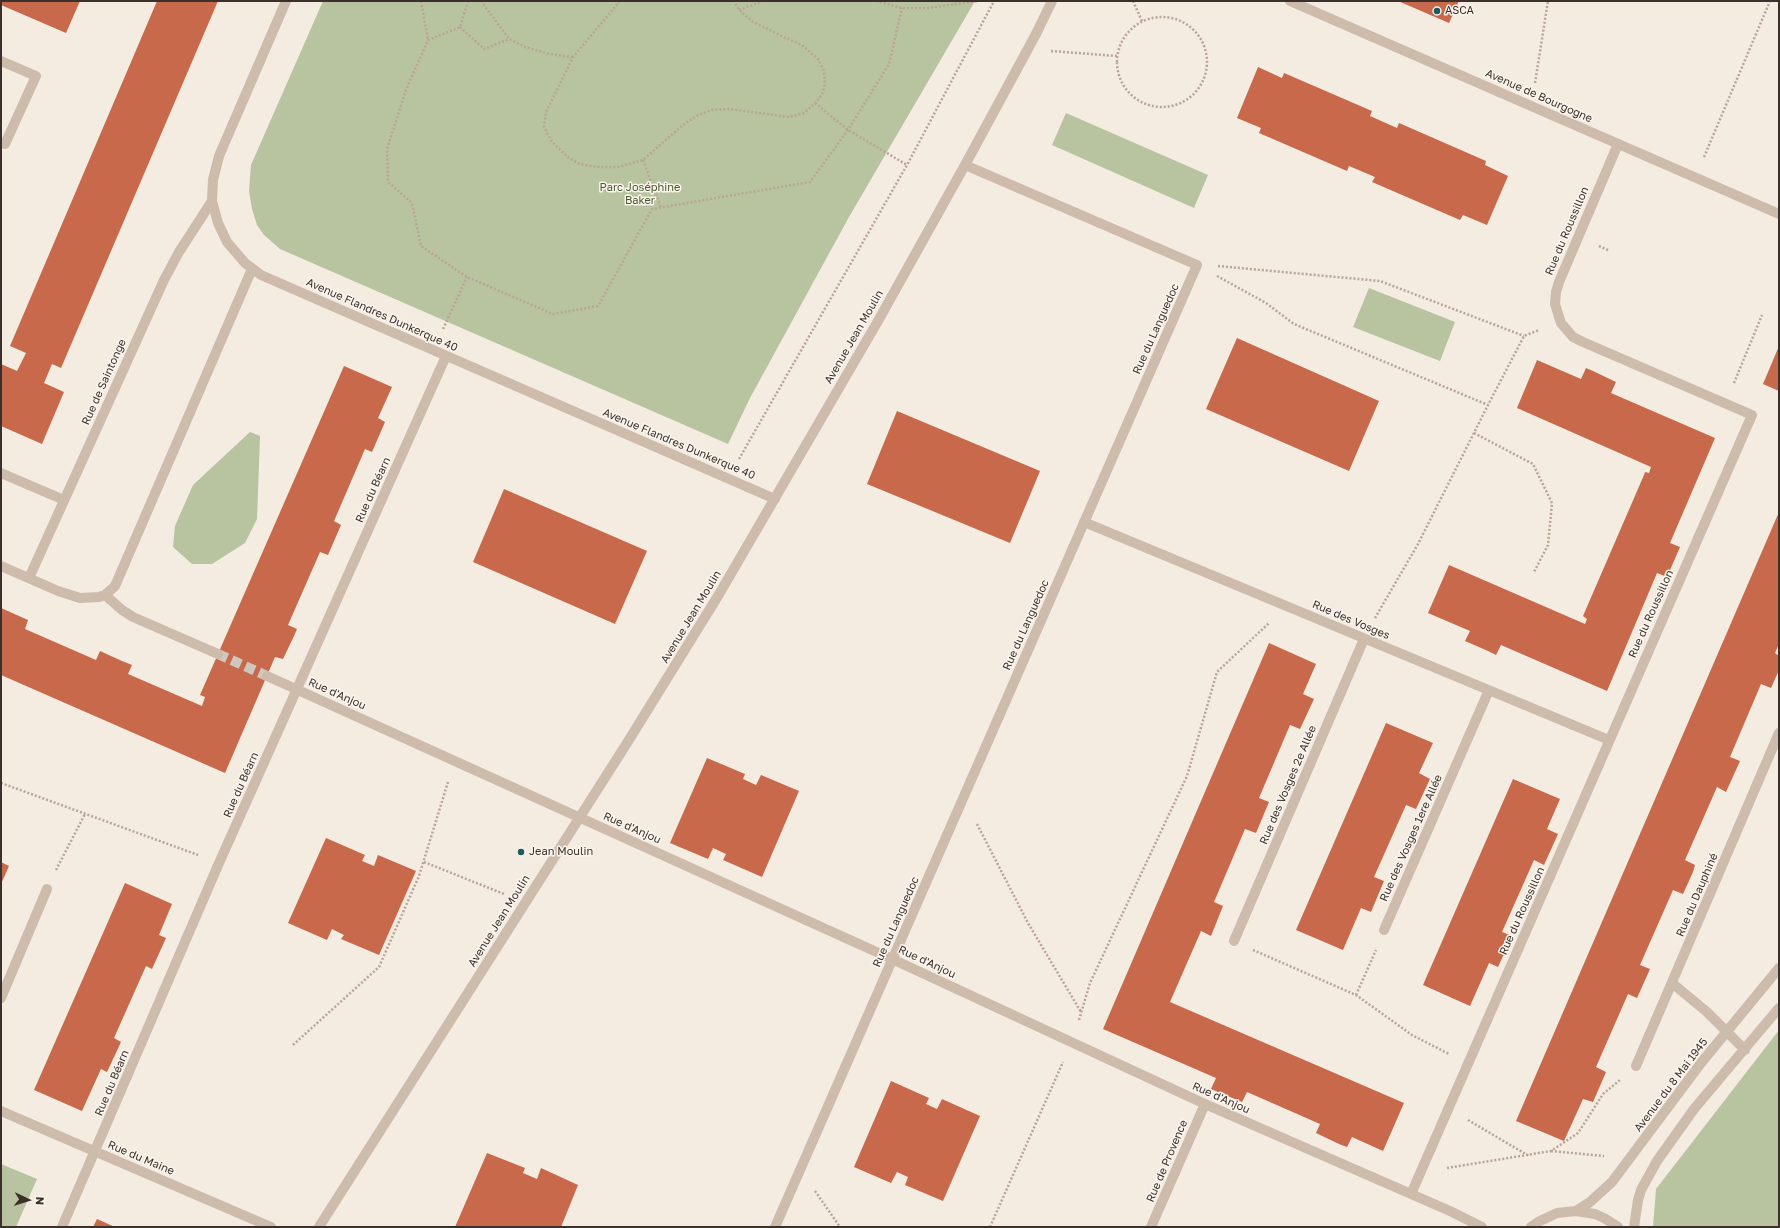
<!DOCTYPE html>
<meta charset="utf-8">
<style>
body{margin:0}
#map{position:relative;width:1780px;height:1228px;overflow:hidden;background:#f4ebe1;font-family:"Golos Text",sans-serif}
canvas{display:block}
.frame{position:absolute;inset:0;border:2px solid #3b302b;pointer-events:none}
.north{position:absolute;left:8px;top:1180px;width:40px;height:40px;-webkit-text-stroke:3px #fbf5ee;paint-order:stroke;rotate:94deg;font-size:11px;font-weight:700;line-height:16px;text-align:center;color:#3b302b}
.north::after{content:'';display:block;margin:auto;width:14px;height:18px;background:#3b302b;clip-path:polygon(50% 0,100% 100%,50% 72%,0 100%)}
</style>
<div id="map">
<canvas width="1780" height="1228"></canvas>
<div class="frame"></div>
<div class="north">N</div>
</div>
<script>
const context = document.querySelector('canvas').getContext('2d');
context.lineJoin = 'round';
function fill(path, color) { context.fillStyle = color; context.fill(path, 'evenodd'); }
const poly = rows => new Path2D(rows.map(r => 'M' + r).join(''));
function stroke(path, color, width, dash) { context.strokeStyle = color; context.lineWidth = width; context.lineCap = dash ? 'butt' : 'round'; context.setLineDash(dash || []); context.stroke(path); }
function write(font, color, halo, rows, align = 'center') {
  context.font = font + ' "Golos Text",sans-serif'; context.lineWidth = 3; context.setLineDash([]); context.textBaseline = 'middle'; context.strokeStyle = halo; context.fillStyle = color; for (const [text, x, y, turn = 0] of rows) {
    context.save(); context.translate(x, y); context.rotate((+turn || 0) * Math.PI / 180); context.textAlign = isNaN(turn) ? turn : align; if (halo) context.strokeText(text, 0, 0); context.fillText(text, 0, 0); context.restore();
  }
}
fill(poly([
 [323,1,975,1,849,217,750,398,728,444,280,249,264,235,257,225,252,209,249,191,251,165],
 [1066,113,1208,175,1194,208,1052,145],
 [1369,288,1455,322,1440,361,1353,327],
 [250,432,260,436,257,519,245,543,212,564,192,564,173,547,175,526,193,485],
 [1779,1030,1779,1227,1653,1227,1656,1189],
 [1,1164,37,1179,16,1227,1,1227]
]), '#b8c4a0');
fill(poly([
 [1,1,80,1,66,33,1,5],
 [157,1,218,1,61,368,52,364,44,383,64,392,42,444,1,426,1,364,17,371,26,353,10,346],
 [1398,1,1459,1,1449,23],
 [1258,67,1282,78,1284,73,1372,111,1370,116,1397,128,1399,123,1486,161,1485,165,1508,176,1487,225,1463,215,1460,220,1372,182,1375,177,1349,166,1347,171,1259,133,1261,128,1237,118],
 [1237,338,1379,401,1349,471,1206,409],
 [1779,346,1779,391,1763,384],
 [1537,360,1581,379,1586,368,1593,371,1616,382,1611,393,1715,438,1670,543,1680,547,1667,577,1657,573,1607,691,1501,645,1496,655,1488,651,1465,641,1470,631,1428,613,1449,565,1585,624,1587,619,1583,616,1644,475,1645,472,1649,473,1651,467,1517,408],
 [344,366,392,387,378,418,385,422,372,452,365,449,334,521,341,525,328,555,320,552,288,625,297,629,294,636,283,659,275,657,225,773,1,675,1,608,28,620,25,629,96,660,100,651,122,661,132,665,128,674,202,706,205,697,200,695],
 [897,411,1040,471,1010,543,867,484],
 [504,489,647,551,615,624,473,562],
 [1779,512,1779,644,1775,653,1779,656,1779,670,1771,688,1761,684,1730,757,1740,761,1726,792,1717,787,1685,860,1695,865,1693,872,1683,894,1673,890,1640,965,1650,969,1637,998,1628,994,1596,1067,1606,1072,1603,1079,1593,1102,1583,1099,1564,1141,1516,1121],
 [1269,643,1316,664,1303,694,1314,699,1300,729,1290,725,1259,798,1269,802,1256,833,1245,829,1214,902,1223,906,1211,936,1201,931,1170,1002,1404,1103,1383,1151,1352,1137,1347,1147,1339,1144,1316,1133,1320,1124,1247,1092,1242,1102,1211,1089,1216,1078,1103,1029],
 [1386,723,1433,743,1419,773,1430,779,1416,809,1406,805,1374,877,1384,881,1371,912,1361,908,1343,950,1296,930],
 [707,758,745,774,743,779,756,785,761,775,799,791,762,877,723,860,726,854,713,848,708,859,670,843],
 [1513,779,1560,799,1547,829,1558,834,1544,865,1534,860,1502,932,1512,936,1504,954,1498,967,1489,963,1470,1006,1423,985],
 [326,838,365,855,362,861,374,866,378,855,416,871,379,955,341,939,344,935,332,929,327,940,288,923],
 [1,862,9,866,1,884],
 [125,883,172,904,159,935,166,938,152,969,146,966,114,1038,121,1042,107,1072,101,1069,82,1111,34,1090],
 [891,1081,929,1098,926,1104,937,1109,942,1099,980,1116,943,1201,905,1185,908,1177,897,1172,891,1183,854,1167],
 [487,1153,525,1168,523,1173,537,1179,541,1168,578,1185,561,1227,455,1227],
 [97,1219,115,1227,93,1227]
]), '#c8694b');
stroke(poly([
 [218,654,267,676]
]), '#cfc6bd', 10, [10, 5]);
stroke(poly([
 [421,1,428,40],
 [468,1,460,27,428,40,406,90,387,149,388,182,412,203,421,246,467,277,553,314,598,306,652,209,810,182,848,130,889,64,902,8],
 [481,1,509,39,525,47,550,54,573,57],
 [620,1,573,57,546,112,544,127,552,142,569,158,580,164,597,167,618,167,643,160,678,129,696,116,712,110,729,109,789,117,804,113,815,103,822,95,825,84,824,71,818,59,803,46,753,22,739,10,734,1],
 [876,1,902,8,928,8,978,1],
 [1133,1,1142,21],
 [739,10,763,1],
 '1117 62a45 45 0 1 1 90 0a45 45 0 1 1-90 0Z',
 [460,27,484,49,509,39],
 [1051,51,1117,56],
 [1535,83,1548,1],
 [815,103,848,130,907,165],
 [1704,157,1770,1],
 [643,160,661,208],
 [1599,246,1608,250],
 [1218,266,1380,281,1524,336],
 [1217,276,1266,303,1294,324,1488,405,1524,336,1539,330],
 [443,329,467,277],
 [1734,383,1762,315],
 [1474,433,1533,464,1552,503,1548,545,1534,572],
 [739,459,907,165,994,1],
 [1375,618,1418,544,1488,405],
 [1,783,198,855],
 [977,824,1028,923,1081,1012],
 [424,862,504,894],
 [56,870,85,814],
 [1253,950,1356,995,1412,1035,1449,1054],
 [1356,995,1376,950],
 [1079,1020,1090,983,1187,776,1217,672,1269,623],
 [293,1045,379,967,419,876,448,782],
 [1468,1120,1529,1156],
 [1551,1151,1604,1156],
 [1447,1168,1551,1151,1578,1133,1603,1094,1620,1080],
 [815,1191,840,1227],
 [990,1227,1063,1062]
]), '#b9a596', 2.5, [2, 2]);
stroke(poly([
 [286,1,219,156,213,180,212,201,218,223,227,242,245,263,261,275,775,499],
 [1290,1,1779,214],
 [1,61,36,76,5,144,1,143],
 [1,473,64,500],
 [1084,522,1609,740],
 [1,566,58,591,80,598,99,597,105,595,115,586,252,269],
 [29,578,164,280,179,252,212,201],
 [105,595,122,610,133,617,218,654],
 [267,676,892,959,1205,1104,1450,1211,1482,1227],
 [1384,930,1489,690],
 [1234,941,1364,639],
 [1672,983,1707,1012,1745,1050],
 [1,998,47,889],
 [1636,1066,1779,733],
 [1,1111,271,1227],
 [1411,1194,1752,415,1583,342,1573,337,1561,323,1555,304,1556,292,1559,282,1618,144],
 [1576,1211,1590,1202,1612,1182,1701,1063,1779,968],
 [62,1227,219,863,446,356],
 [319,1227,627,743,718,596,878,321,965,165,1036,34,1052,1],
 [775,1227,1197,265,965,165],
 [1151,1227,1205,1104],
 [1531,1227,1540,1221,1557,1213,1576,1211,1595,1214,1604,1218,1618,1227],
 [1634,1227,1638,1200,1641,1190,1657,1161,1694,1109,1779,1008]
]), '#cdbbac', 10);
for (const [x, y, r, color] of [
 [1437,11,4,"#1f5a5e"],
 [521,852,4,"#1f5a5e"]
]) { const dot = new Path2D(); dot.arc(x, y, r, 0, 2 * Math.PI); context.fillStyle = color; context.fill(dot); stroke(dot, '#fbf5ee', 1.5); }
write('11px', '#3b302b', '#fbf5ee', [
 ["ASCA",1445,11],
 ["Jean Moulin",529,852]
], 'left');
write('11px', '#3b302b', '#fbf5ee', [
 ["Avenue de Bourgogne",1539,96,24],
 ["Rue du Roussillon",1567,231,-67],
 ["Avenue Flandres Dunkerque 40",382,315,24],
 ["Rue du Languedoc",1156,329,-66],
 ["Avenue Jean Moulin",854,337,-60],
 ["Rue de Saintonge",104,382,-66],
 ["Avenue Flandres Dunkerque 40",679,444,23],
 ["Rue du Béarn",373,490,-66],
 ["Rue du Roussillon",1651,614,-66],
 ["Avenue Jean Moulin",691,617,-59],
 ["Rue des Vosges",1351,620,23],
 ["Rue du Languedoc",1026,625,-66],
 ["Rue d'Anjou",337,694,24],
 ["Rue du Béarn",241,785,-66],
 ["Rue des Vosges 2e Allée",1288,785,-67],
 ["Rue d'Anjou",632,828,24],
 ["Rue des Vosges 1ere Allée",1411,838,-66],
 ["Rue du Dauphiné",1697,895,-67],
 ["Rue du Roussillon",1522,911,-66],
 ["Avenue Jean Moulin",499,921,-58],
 ["Rue du Languedoc",896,922,-66],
 ["Rue d'Anjou",927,962,25],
 ["Rue du Béarn",112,1083,-67],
 ["Avenue du 8 Mai 1945",1671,1085,-53],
 ["Rue d'Anjou",1221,1098,24],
 ["Rue du Maine",141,1158,23],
 ["Rue de Provence",1167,1161,-67]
]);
write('11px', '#4a5a2e', '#fbf5ee', [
 ["Parc Joséphine",640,188],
 ["Baker",640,201]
]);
</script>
